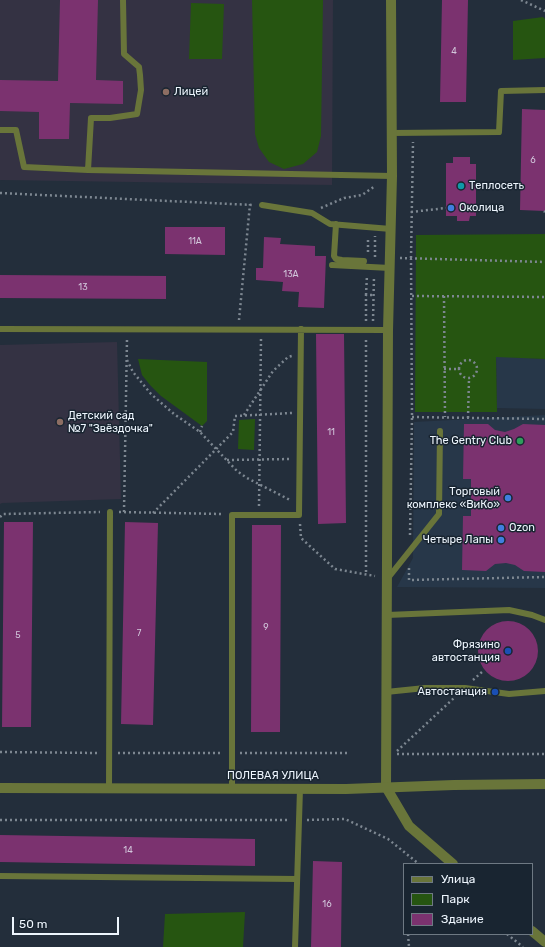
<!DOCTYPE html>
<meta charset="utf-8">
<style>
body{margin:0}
#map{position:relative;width:545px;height:947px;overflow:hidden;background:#232e3b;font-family:Rubik,sans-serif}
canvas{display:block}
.legend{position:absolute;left:403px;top:863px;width:130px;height:72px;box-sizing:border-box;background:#192531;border:1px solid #6e7983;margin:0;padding:5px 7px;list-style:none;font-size:12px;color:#eef6fe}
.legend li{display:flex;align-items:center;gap:8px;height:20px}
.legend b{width:20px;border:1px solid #6e7983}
.scale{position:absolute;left:12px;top:917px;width:107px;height:18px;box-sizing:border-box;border:2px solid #eef6fe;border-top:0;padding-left:5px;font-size:12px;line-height:14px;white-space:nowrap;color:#eef6fe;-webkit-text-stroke:3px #192531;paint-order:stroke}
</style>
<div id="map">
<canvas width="545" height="947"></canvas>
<ul class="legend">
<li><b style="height:5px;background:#69753a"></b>Улица</li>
<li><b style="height:11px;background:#265511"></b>Парк</li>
<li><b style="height:11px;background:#7b326f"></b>Здание</li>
</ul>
<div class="scale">50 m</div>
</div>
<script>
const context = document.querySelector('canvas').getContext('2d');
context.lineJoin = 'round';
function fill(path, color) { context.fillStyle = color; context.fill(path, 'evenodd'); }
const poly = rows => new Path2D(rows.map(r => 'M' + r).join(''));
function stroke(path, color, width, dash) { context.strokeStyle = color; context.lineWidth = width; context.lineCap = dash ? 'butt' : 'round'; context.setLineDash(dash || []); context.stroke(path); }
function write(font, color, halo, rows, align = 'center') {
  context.font = font + ' Rubik,sans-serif'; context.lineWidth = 3; context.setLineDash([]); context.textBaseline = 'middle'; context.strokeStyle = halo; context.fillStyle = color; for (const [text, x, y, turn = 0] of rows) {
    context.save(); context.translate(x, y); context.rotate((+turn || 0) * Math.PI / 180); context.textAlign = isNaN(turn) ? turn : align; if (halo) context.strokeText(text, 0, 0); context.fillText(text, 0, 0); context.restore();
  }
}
fill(poly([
 [496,356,545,359,545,409,497,408],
 [545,415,545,588,397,587,413,558,414,422]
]), '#273749');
fill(poly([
 [0,0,333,0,332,185,0,180],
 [117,342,121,499,2,503,0,504,0,345]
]), '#343243');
fill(poly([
 [252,0,323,0,321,136,317,152,303,164,284,169,269,162,259,148,255,134],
 [191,3,224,4,222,59,189,59],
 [543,17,545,19,545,58,513,60,513,21],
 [545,234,545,359,496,357,497,412,415,412,416,235],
 [138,359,207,362,207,421,202,426,161,396,150,385,142,375],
 [255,419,254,450,238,449,239,420],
 [245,912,243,947,163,947,165,914]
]), '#265511');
fill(poly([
 [60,0,98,0,96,80,123,81,123,104,70,103,69,139,39,139,39,112,0,111,0,80,58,81],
 [442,0,468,0,466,102,440,102],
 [522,109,545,110,545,211,520,210],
 [453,157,470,157,470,164,476,164,476,216,470,216,469,221,457,221,457,216,446,216,446,163,453,163],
 [165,227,225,227,225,255,165,254],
 [264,237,281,238,280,244,315,246,315,256,326,256,324,308,298,307,299,292,282,291,283,282,256,280,256,268,263,268],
 [0,275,166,276,166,299,0,298],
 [316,334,344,334,346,523,318,524],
 [464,424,488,424,495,430,505,432,514,429,523,424,545,425,545,572,524,571,515,565,506,563,495,564,486,571,462,570,463,516,471,516,471,479,463,479],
 [4,522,33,522,31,727,2,727],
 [125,522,158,523,153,725,121,724],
 [252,525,281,525,280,732,251,732],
 '478 651a30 30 0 1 1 60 0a30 30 0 1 1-60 0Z',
 [0,835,255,839,255,866,0,862],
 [313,861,342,862,341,947,311,947]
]), '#7b326f');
stroke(poly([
 [521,0,545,11],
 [0,193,253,205],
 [321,208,344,198,362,195,375,186],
 [544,211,545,212],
 [411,212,446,208],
 [368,252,368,237],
 [375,257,375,236],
 [400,258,545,262],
 [411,258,413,142],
 [366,295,367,275],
 [412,296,545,297],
 [444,296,445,417],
 [239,320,250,204],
 [366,321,366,295,373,295],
 [373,321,374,276],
 [366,340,366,574],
 '459 369a9 9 0 1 1 18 0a9 9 0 1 1-18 0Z',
 [127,360,133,372,151,394,174,414,200,432,237,471,247,478,290,500],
 [444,369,458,369],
 [244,415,273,371,288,357,292,356],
 [412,417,545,419],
 [468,418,469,379],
 [200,432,202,426],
 [227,460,290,459],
 [259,506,261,339],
 [119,512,222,514],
 [124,512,127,339],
 [153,513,233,432,235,416,292,413],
 [0,517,3,514,100,512],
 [300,524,301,538,335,569,375,576],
 [410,535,412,417,411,259],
 [409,568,409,580,545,577],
 [473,680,483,671],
 [397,751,454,698],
 [0,752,99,753],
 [118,753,223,753],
 [240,753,347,753],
 [397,754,545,754],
 [0,820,290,820],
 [307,820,345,819,388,839,419,864],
 [408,934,409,947],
 [507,934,523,947]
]), '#7d8791', 2.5, [2, 3]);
stroke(poly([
 [0,130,16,130,24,167,88,170,392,176],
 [391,133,499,132,501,91,545,90],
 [88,170,91,118,110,118,137,114,141,90,140,75,139,67,124,54,123,0],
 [262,205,312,213,330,224,391,229],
 [336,224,334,256,336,259,342,260,364,261],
 [332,265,390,268],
 [0,329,388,330],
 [388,578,439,514,440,431],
 [387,615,509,610,532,615,545,620],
 [386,692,425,688,465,688,509,694,545,691],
 [109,788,110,512],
 [232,788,232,515,299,515,301,329],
 [0,876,297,879],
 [295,947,300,789]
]), '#69753a', 6);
stroke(poly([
 [391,0,392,176,388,330,386,787,409,826,453,864],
 [532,931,545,942]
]), '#69753a', 10);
stroke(poly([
 [0,788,346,789,454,785,545,784]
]), '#69753a', 10);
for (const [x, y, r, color] of [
 [166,92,4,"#8d6e63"],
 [461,186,4,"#0f9aa8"],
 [451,208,4,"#3f7fe0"],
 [60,422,4,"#8d6e63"],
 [520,441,4,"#2e9e5b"],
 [508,498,4,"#3f7fe0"],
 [501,528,4,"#3f7fe0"],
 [501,540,4,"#3f7fe0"],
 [508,651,4,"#1a4fb4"],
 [495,692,4,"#1a4fb4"]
]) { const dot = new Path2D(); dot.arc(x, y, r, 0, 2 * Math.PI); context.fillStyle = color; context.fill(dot); stroke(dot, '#192531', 1.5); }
write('9px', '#d1c5da', null, [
 ["4",454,51],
 ["6",533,160],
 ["11А",195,241],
 ["13А",291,274],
 ["13",83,287],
 ["11",331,432],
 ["9",266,627],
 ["7",139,633],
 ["5",18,635],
 ["14",128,850],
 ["16",327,904]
]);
write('11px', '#eef6fe', '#192531', [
 ["Лицей",174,92],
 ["Теплосеть",469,186],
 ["Околица",459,208],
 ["Детский сад",68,416],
 ["№7 \"Звёздочка\"",68,429],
 ["The Gentry Club",512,441,"right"],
 ["Торговый",500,492,"right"],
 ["комплекс «ВиКо»",500,505,"right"],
 ["Ozon",509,528],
 ["Четыре Лапы",493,540,"right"],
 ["Фрязино",500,645,"right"],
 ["автостанция",500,658,"right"],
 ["Автостанция",487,692,"right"]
], 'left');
write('11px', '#eef6fe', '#192531', [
 ["ПОЛЕВАЯ УЛИЦА",273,776]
]);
</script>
